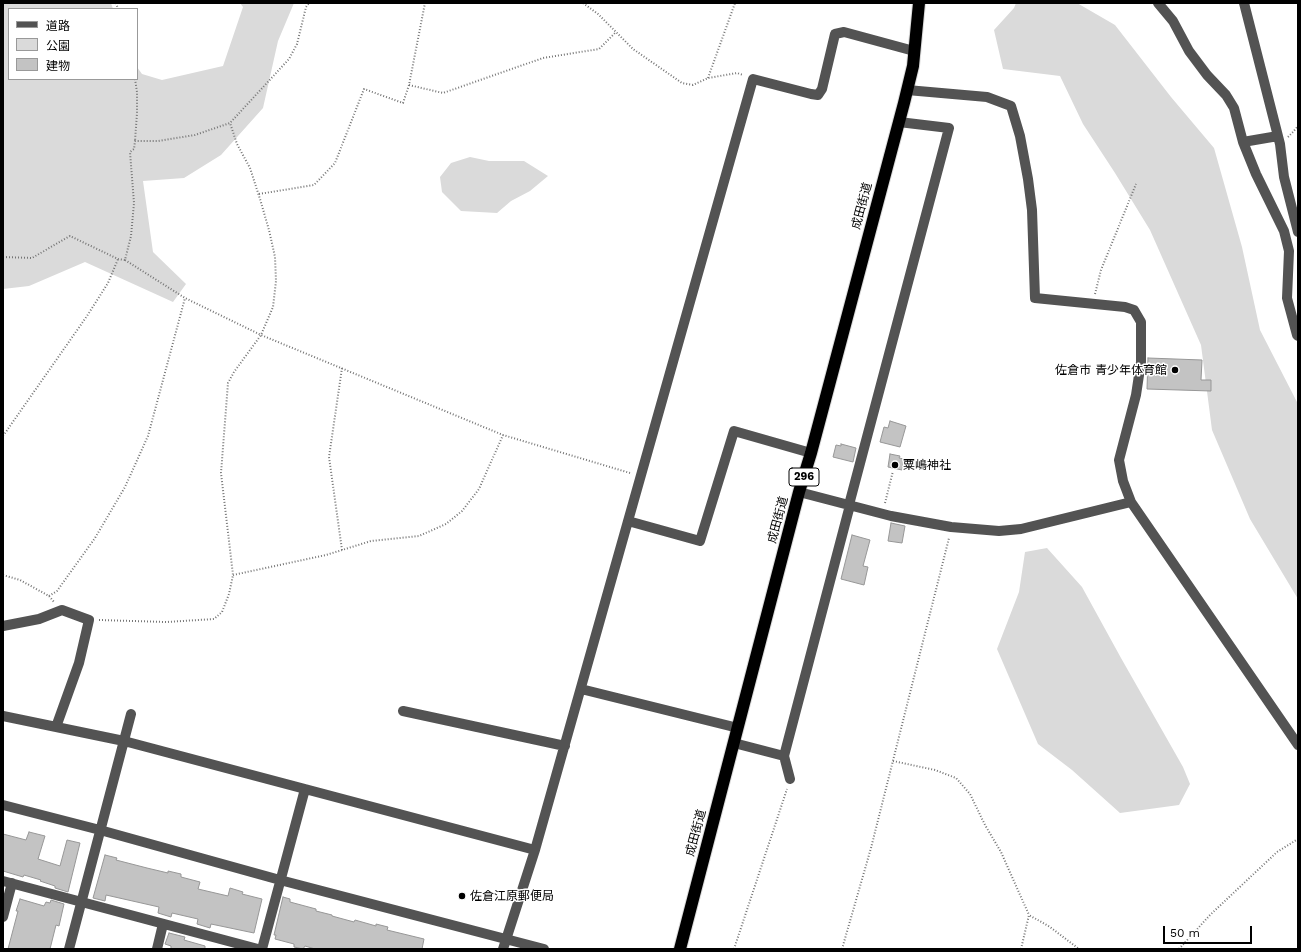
<!DOCTYPE html>
<meta charset="utf-8">
<style>
body{margin:0}
#map{position:relative;width:1301px;height:952px;overflow:hidden;background:#fff;font-family:"Work Sans","Noto Sans JP",sans-serif}
canvas{display:block}
.frame{position:absolute;inset:0;border:4px solid #000;pointer-events:none}
.legend{position:absolute;left:8px;top:8px;width:130px;height:72px;box-sizing:border-box;background:#fff;border:1px solid #999;margin:0;padding:5px 7px;list-style:none;font-size:12px;color:#000}
.legend li{display:flex;align-items:center;gap:8px;height:20px}
.legend b{width:20px;border:1px solid #999}
.scale{position:absolute;left:1163px;top:926px;width:89px;height:18px;box-sizing:border-box;border:2px solid #000;border-top:0;padding-left:5px;font-size:12px;line-height:14px;white-space:nowrap;color:#000;-webkit-text-stroke:3px #fff;paint-order:stroke}
</style>
<div id="map">
<canvas width="1301" height="952"></canvas>
<div class="frame"></div>
<ul class="legend">
<li><b style="height:5px;background:#535353"></b>道路</li>
<li><b style="height:11px;background:#dadada"></b>公園</li>
<li><b style="height:11px;background:#c3c3c3"></b>建物</li>
</ul>
<div class="scale">50 m</div>
</div>
<script>
const context = document.querySelector('canvas').getContext('2d');
context.lineJoin = 'round';
function fill(path, color) { context.fillStyle = color; context.fill(path, 'evenodd'); }
const poly = rows => new Path2D(rows.map(r => 'M' + r).join(''));
function stroke(path, color, width, dash) { context.strokeStyle = color; context.lineWidth = width; context.lineCap = dash ? 'butt' : 'round'; context.setLineDash(dash || []); context.stroke(path); }
function write(font, color, halo, rows, align = 'center') {
  context.font = font + ' "Work Sans","Noto Sans JP",sans-serif'; context.lineWidth = 3; context.setLineDash([]); context.textBaseline = 'middle'; context.strokeStyle = halo; context.fillStyle = color; for (const [text, x, y, turn = 0] of rows) {
    context.save(); context.translate(x, y); context.rotate((+turn || 0) * Math.PI / 180); context.textAlign = isNaN(turn) ? turn : align; if (halo) context.strokeText(text, 0, 0); context.fillText(text, 0, 0); context.restore();
  }
}
fill(poly([
 [3,3,111,3,113,9,9,9,9,79,137,79,137,67,142,74,162,80,223,66,243,7,240,3,294,3,278,41,263,108,221,155,184,178,143,181,153,252,186,284,173,302,85,262,29,286,3,289],
 [1016,3,1077,3,1115,25,1171,97,1214,148,1242,247,1260,330,1298,404,1298,599,1250,519,1212,430,1201,345,1150,230,1115,173,1083,124,1060,76,1003,69,994,30,1014,8],
 [470,157,489,161,524,161,548,176,530,191,511,201,497,213,461,211,442,192,440,177,451,163],
 [1047,548,1082,587,1121,658,1183,767,1190,784,1179,805,1120,813,1072,770,1038,744,997,649,1019,592,1025,552]
]), '#dadada');
const building = poly([
 [1148,358,1202,360,1201,380,1211,380,1211,391,1147,389,1148,358],
 [890,421,906,426,900,447,880,442,884,427,888,428,890,421],
 [841,444,856,448,853,462,833,457,836,445,841,446,841,444],
 [890,454,900,456,899,458,904,459,902,470,888,467,890,454],
 [891,523,905,526,902,543,888,541,891,523],
 [852,535,870,540,863,566,868,567,864,585,841,579,852,535],
 [29,832,45,836,38,859,60,866,67,840,80,843,68,892,55,888,55,886,40,881,41,880,24,875,23,877,3,871,3,834,26,840,29,832],
 [105,855,117,858,116,860,147,868,168,873,168,871,181,874,181,877,200,882,198,889,228,896,230,888,243,892,242,894,262,899,254,933,211,924,210,928,197,924,198,919,172,913,171,917,158,913,159,907,106,895,105,901,93,898,105,855],
 [283,897,290,899,290,902,316,909,316,911,332,915,332,916,354,922,355,920,376,926,376,924,388,927,387,930,424,939,422,949,315,949,305,946,303,949,294,947,294,944,275,939,276,935,274,935,283,897],
 [20,899,44,906,46,902,50,903,51,900,64,904,59,926,56,925,50,949,8,949,18,911,16,911,20,899],
 [169,933,185,937,184,940,205,946,205,949,171,949,171,946,165,944,169,933]
]);
fill(building, '#c3c3c3');
stroke(building, '#979797', 1);
const highway = poly([
 [680,949,799,492,811,453,904,103,913,66,919,3]
]);
stroke(highway, '#dbdbdb', 14);
stroke(poly([
 [116,3,118,9],
 [583,3,598,14,633,49,682,83,693,85,708,78,737,73,743,75],
 [708,78,735,3],
 [135,79,137,92,137,113,135,141],
 [409,85,443,93,543,58,599,49,616,32],
 [1288,137,1293,132,1298,126],
 [259,194,314,185,335,163,364,89,403,103,409,85,425,3],
 [3,257,32,258,70,236,118,259,125,260,131,236,134,203,130,152,134,149,135,141,158,141,195,135,230,123,289,59,297,44,306,7,309,3],
 [125,260,185,298,261,335,503,435,630,473],
 [1095,294,1101,270,1136,184],
 [342,368,329,457,342,550],
 [3,436,87,316,108,283,118,259],
 [885,503,893,471],
 [3,575,20,580,49,596,54,602],
 [233,575,326,555,371,541,419,536,446,524,462,511,479,489,503,435],
 [49,596,57,591,95,538,125,487,148,436,185,298],
 [99,620,166,622,214,619,222,612,229,594,233,575,221,473,228,383,234,372,261,335,273,307,276,281,275,257,269,230,260,199,250,168,237,144,230,123],
 [893,761,935,770,956,778,970,794,985,825,1001,852,1029,915],
 [734,949,787,789],
 [842,949,871,848,949,538],
 [1021,949,1029,915,1050,927,1079,949],
 [1179,949,1210,915,1277,852,1298,839]
]), '#757575', 2, [1, 2]);
stroke(poly([
 [1158,3,1173,21,1189,51,1207,75,1226,95,1234,108,1243,142,1256,174,1284,231,1289,251,1287,298,1297,335,1298,336],
 [1244,3,1280,144,1284,177,1298,232],
 [907,90,987,97,1011,106,1020,136,1028,179,1032,210,1035,298,1125,307,1134,310,1141,322,1141,362,1136,395,1119,460,1123,481,1131,502],
 [1243,142,1278,136],
 [799,492,891,516,951,527,999,531,1021,529,1131,502,1298,745],
 [628,521,700,541,734,431,811,453],
 [3,626,39,619,62,610,89,620,79,663,56,727],
 [581,689,738,728],
 [403,711,565,746],
 [3,716,124,741,535,850],
 [734,743,784,756,790,779],
 [784,756,849,509,850,501,949,128,899,122],
 [3,805,100,830,280,880,544,949],
 [3,881,258,949],
 [3,917,12,883],
 [69,949,131,714],
 [157,949,163,924],
 [262,949,305,789],
 [503,949,535,850,753,79,811,94,818,95,822,89,835,34,844,32,914,51]
]), '#535353', 10);
stroke(highway, '#000', 12);
for (const [x, y, r, color] of [
 [1175,370,4,"#000"],
 [895,465,4,"#000"],
 [462,896,4,"#000"]
]) { const dot = new Path2D(); dot.arc(x, y, r, 0, 2 * Math.PI); context.fillStyle = color; context.fill(dot); stroke(dot, '#fff', 1.5); }
for (const [x, y, w] of [
 [804,477,30]
]) { const box = new Path2D(); box.roundRect(x - w / 2, y - 9, w, 18, 3); context.fillStyle = '#fff'; context.fill(box); stroke(box, '#000', 1); }
write('bold 11px', '#000', null, [
 ["296",804,477]
]);
write('12px', '#000', '#fff', [
 ["成田街道",862,206,-75],
 ["成田街道",778,520,-75],
 ["成田街道",696,833,-75]
]);
write('12px', '#000', '#fff', [
 ["佐倉市 青少年体育館",1167,370,"right"],
 ["粟嶋神社",903,465],
 ["佐倉江原郵便局",470,896]
], 'left');
</script>
